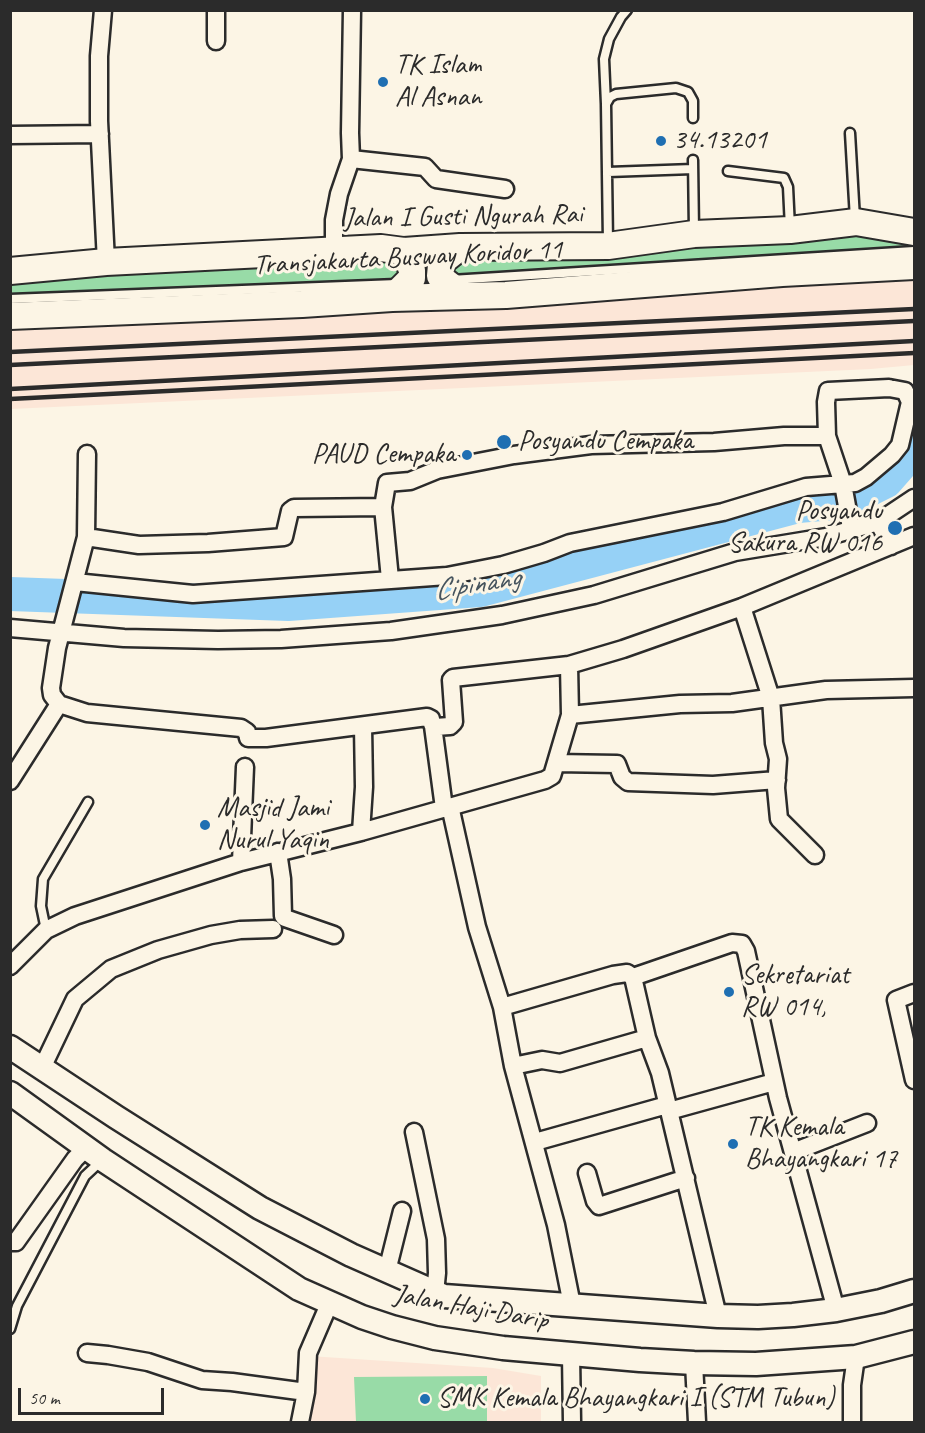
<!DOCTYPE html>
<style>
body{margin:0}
#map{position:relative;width:925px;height:1433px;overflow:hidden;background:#fcf5e5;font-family:Caveat,sans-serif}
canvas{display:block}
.frame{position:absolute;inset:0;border:12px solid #2b2b2b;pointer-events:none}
.scale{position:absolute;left:18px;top:1388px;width:146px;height:27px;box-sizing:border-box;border:3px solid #2b2b2b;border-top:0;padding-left:8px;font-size:18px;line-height:21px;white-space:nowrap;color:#2b2b2b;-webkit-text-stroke:4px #fcf5e5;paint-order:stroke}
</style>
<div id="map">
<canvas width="925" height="1433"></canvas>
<div class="frame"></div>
<div class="scale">50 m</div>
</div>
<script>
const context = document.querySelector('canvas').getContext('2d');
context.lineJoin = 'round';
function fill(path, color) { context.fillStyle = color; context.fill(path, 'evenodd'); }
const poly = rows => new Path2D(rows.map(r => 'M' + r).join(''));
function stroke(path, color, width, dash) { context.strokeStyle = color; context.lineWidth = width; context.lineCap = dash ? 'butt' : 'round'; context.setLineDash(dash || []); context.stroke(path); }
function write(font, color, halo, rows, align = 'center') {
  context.font = font + ' Caveat,sans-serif'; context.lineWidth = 6; context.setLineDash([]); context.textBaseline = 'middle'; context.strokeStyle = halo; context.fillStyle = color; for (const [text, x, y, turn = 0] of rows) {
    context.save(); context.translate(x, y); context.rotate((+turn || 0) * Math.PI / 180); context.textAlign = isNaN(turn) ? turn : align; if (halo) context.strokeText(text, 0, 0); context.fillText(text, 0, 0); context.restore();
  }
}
fill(poly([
 [914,266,914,365,871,369,11,409,10,316],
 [309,1356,493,1368,541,1376,541,1422,309,1422]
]), '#fce6d7');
fill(poly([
 [914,232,914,252,443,280,450,253],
 [404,251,409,284,11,299,10,271],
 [487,1376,487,1422,356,1422,354,1377]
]), '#98dba7');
stroke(poly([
 [10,594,288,604,480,590,798,506,844,502,886,481,914,449]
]), '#96d1f6', 34);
const service = poly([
 [606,104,604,59,609,39,621,17,627,10],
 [850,133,855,219],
 [693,160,694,231],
 [728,171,784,178,788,187,790,228],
 [608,172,693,169],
 [608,242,606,104,610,97,616,94,676,88,688,92,693,101,693,118],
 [451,280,914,251],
 [10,299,397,284],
 [46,930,41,906,43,879,88,802],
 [10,1329,17,1306,85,1176,101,1161]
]);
const minor = poly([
 [103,10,99,56,99,121,106,262],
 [216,10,216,41],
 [10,135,100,134],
 [351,159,425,167,436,179,505,189],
 [334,251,334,220,339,194,351,159,350,133,352,10],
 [889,388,905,391,910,402,900,445,892,455,866,477,855,483,843,484,827,436,826,402,828,391,889,388],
 [383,507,390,579],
 [878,522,914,498],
 [86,537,87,454],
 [75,582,193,594,447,576,503,565,544,553,570,543,723,512,806,487,843,484,851,528],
 [742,607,771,698,774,743,778,759,776,788,779,819,815,855],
 [10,628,124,638,218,640,281,639,391,631,502,615,594,595,735,552,826,537,878,522,891,546],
 [569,665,453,678,451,680,454,722,450,726,435,727,432,724,431,719,427,717,266,738,248,738,247,732,241,728,87,713,59,704,52,695,51,688,57,648,86,537,139,545,208,543,284,537,290,511,294,508,383,507,387,483,410,481,437,470,514,455,591,445,714,442,784,436,827,436],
 [570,715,680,704,732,703,826,690,914,688],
 [433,726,444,808],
 [556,763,617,764,622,777,628,782,713,785,777,780],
 [10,781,59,704],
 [450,806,477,927,502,1007],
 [361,832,364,787,363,726],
 [278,852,282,879,283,916,285,918,334,935],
 [241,862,245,767],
 [10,966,46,930,75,916,241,862,361,832,545,780,552,776,570,715,569,665,623,649,742,607,914,536],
 [914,993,896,1000,914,1080],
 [513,1066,542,1060,560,1063,647,1038],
 [42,1068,75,999,111,969,158,950,211,935,240,930,273,929],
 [669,1111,774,1082],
 [414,1132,436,1239,437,1273,435,1293],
 [535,1142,667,1105],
 [793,1152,867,1123],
 [587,1173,595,1201,599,1206,686,1178],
 [10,1242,16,1242,75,1159,86,1148],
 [387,1271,402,1211],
 [572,1305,556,1225,513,1066,502,1007,613,975,627,973,633,977],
 [718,1316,660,1073,647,1038,633,977,732,943,742,944,746,951,778,1098,836,1310],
 [87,1353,108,1355,148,1362,202,1380,232,1382,306,1392],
 [571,1354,572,1422],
 [694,1363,697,1422],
 [300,1422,306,1392,308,1353,330,1302],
 [852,1422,852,1385,856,1357]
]);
const secondary = poly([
 [10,1047,116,1117,260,1208,351,1255,444,1296,718,1316,758,1317,793,1315,836,1310,881,1301,914,1291],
 [10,1093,103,1160,299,1289,362,1317,392,1327,435,1338,503,1348,640,1360,694,1363,756,1364,856,1357,914,1342]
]);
const primary = poly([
 [460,247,445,259,441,265,440,276,443,280,464,296],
 [10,271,106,262,381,248,404,251,460,247,608,246,694,234,790,230,856,222,914,232],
 [392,298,412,278,412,270,404,251],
 [10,316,302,304,392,298,506,295,782,273,914,266]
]);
stroke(service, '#2b2b2b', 13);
stroke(minor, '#2b2b2b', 21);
stroke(secondary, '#2b2b2b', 27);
stroke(primary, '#2b2b2b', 30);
stroke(service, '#fcf5e5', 8);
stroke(minor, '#fcf5e5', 16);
stroke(secondary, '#fcf5e5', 22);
stroke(primary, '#fcf5e5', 26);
stroke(poly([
 [10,352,914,309],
 [10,365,914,321],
 [10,389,914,341],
 [10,399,914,353]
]), '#2b2b2b', 4.5);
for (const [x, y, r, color] of [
 [383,82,6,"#1f6fb2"],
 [661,141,6,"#1f6fb2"],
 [504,442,8,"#1f6fb2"],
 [467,455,6,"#1f6fb2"],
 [895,528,8,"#1f6fb2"],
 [205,825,6,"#1f6fb2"],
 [729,992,6,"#1f6fb2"],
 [733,1144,6,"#1f6fb2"],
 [425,1399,6,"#1f6fb2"]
]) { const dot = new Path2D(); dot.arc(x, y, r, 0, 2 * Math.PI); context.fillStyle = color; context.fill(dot); stroke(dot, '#fcf5e5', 2); }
write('28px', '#2b2b2b', '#fcf5e5', [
 ["TK Islam",395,66],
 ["Al Asnan",395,98],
 ["34.13201",673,141],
 ["Posyandu Cempaka",518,442],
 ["PAUD Cempaka",455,455,"right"],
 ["Posyandu",882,512,"right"],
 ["Sakura RW 016",882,544,"right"],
 ["Masjid Jami",217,809],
 ["Nurul Yaqin",217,841],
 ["Sekretariat",741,976],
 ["RW 014,",741,1008],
 ["TK Kemala",745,1128],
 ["Bhayangkari 17",745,1160],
 ["SMK Kemala Bhayangkari I (STM Tubun)",437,1399]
], 'left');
write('28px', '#2b2b2b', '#fcf5e5', [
 ["Jalan I Gusti Ngurah Rai",463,217,-1],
 ["Transjakarta Busway Koridor 11",408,258,-3],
 ["Jalan Haji Darip",471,1308,10]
]);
write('italic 30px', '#46545e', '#fcf5e5', [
 ["Cipinang",477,585,-9]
]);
</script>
